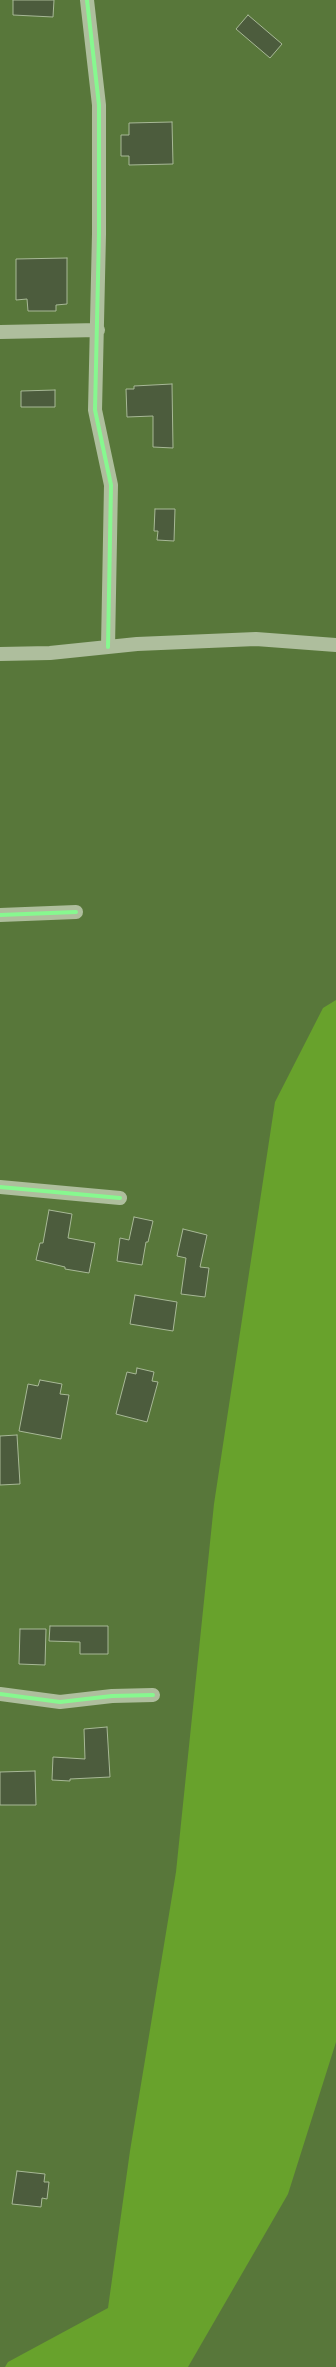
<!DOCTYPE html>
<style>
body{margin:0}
canvas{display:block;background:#58773a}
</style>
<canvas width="336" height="2367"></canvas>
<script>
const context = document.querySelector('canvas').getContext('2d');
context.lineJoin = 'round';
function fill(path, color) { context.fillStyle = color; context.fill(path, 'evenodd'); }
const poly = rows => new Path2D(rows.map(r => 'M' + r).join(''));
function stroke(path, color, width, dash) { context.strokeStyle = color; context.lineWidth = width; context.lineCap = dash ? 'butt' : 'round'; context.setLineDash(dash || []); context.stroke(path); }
fill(poly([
 [336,1000,336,2042,288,2194,188,2367,5,2367,8,2362,108,2308,130,2151,176,1872,214,1504,275,1102,323,1008]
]), '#68a22c');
const building = poly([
 [13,0,54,0,53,17,13,15,13,0],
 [248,15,282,44,270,58,236,29,248,15],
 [172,122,173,164,129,165,129,156,121,156,121,135,129,135,129,123,172,122],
 [67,258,67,304,56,305,56,311,28,311,27,299,16,300,16,259,67,258],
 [172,384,173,448,153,447,153,416,127,417,126,389,134,389,134,386,172,384],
 [55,390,55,407,21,407,21,391,55,390],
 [155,509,175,509,174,541,157,540,158,531,154,531,155,509],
 [49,1210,72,1214,68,1238,95,1243,89,1273,65,1269,65,1267,36,1260,40,1243,43,1243,49,1210],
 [134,1217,153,1221,148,1242,146,1242,142,1265,117,1261,120,1238,129,1240,134,1217],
 [183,1229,207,1235,200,1267,209,1268,205,1297,181,1294,186,1258,177,1256,183,1229],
 [135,1295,177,1302,173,1331,130,1324,135,1295],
 [137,1368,154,1372,152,1381,158,1382,147,1422,116,1414,127,1372,136,1374,137,1368],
 [40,1380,62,1384,60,1394,69,1395,61,1439,19,1431,28,1384,38,1386,40,1380],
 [17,1435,20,1484,0,1485,0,1436,17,1435],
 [50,1626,108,1626,108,1654,80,1654,80,1642,49,1641,50,1626],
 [20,1629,46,1629,45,1665,19,1664,20,1629],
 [107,1727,110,1777,70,1779,70,1781,52,1780,53,1757,85,1759,84,1729,107,1727],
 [35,1771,36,1805,0,1805,0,1772,35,1771],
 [17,2171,45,2174,44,2182,49,2182,47,2199,42,2198,41,2207,12,2204,17,2171]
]);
fill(building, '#4c5c3d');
stroke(building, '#a7b896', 1);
stroke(poly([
 [87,0,99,105,99,234,95,410,111,485,108,647],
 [0,332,98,330],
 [0,654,50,653,137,644,256,639,336,645],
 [0,915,76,912],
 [0,1187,120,1198],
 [0,1694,60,1702,112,1696,153,1695]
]), '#aebe9d', 14);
stroke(poly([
 [87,0,99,105,99,234,95,410,111,485,108,647],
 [0,915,76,912],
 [0,1187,120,1198],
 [0,1694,60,1702,112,1696,153,1695]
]), '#87f88f', 4);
</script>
